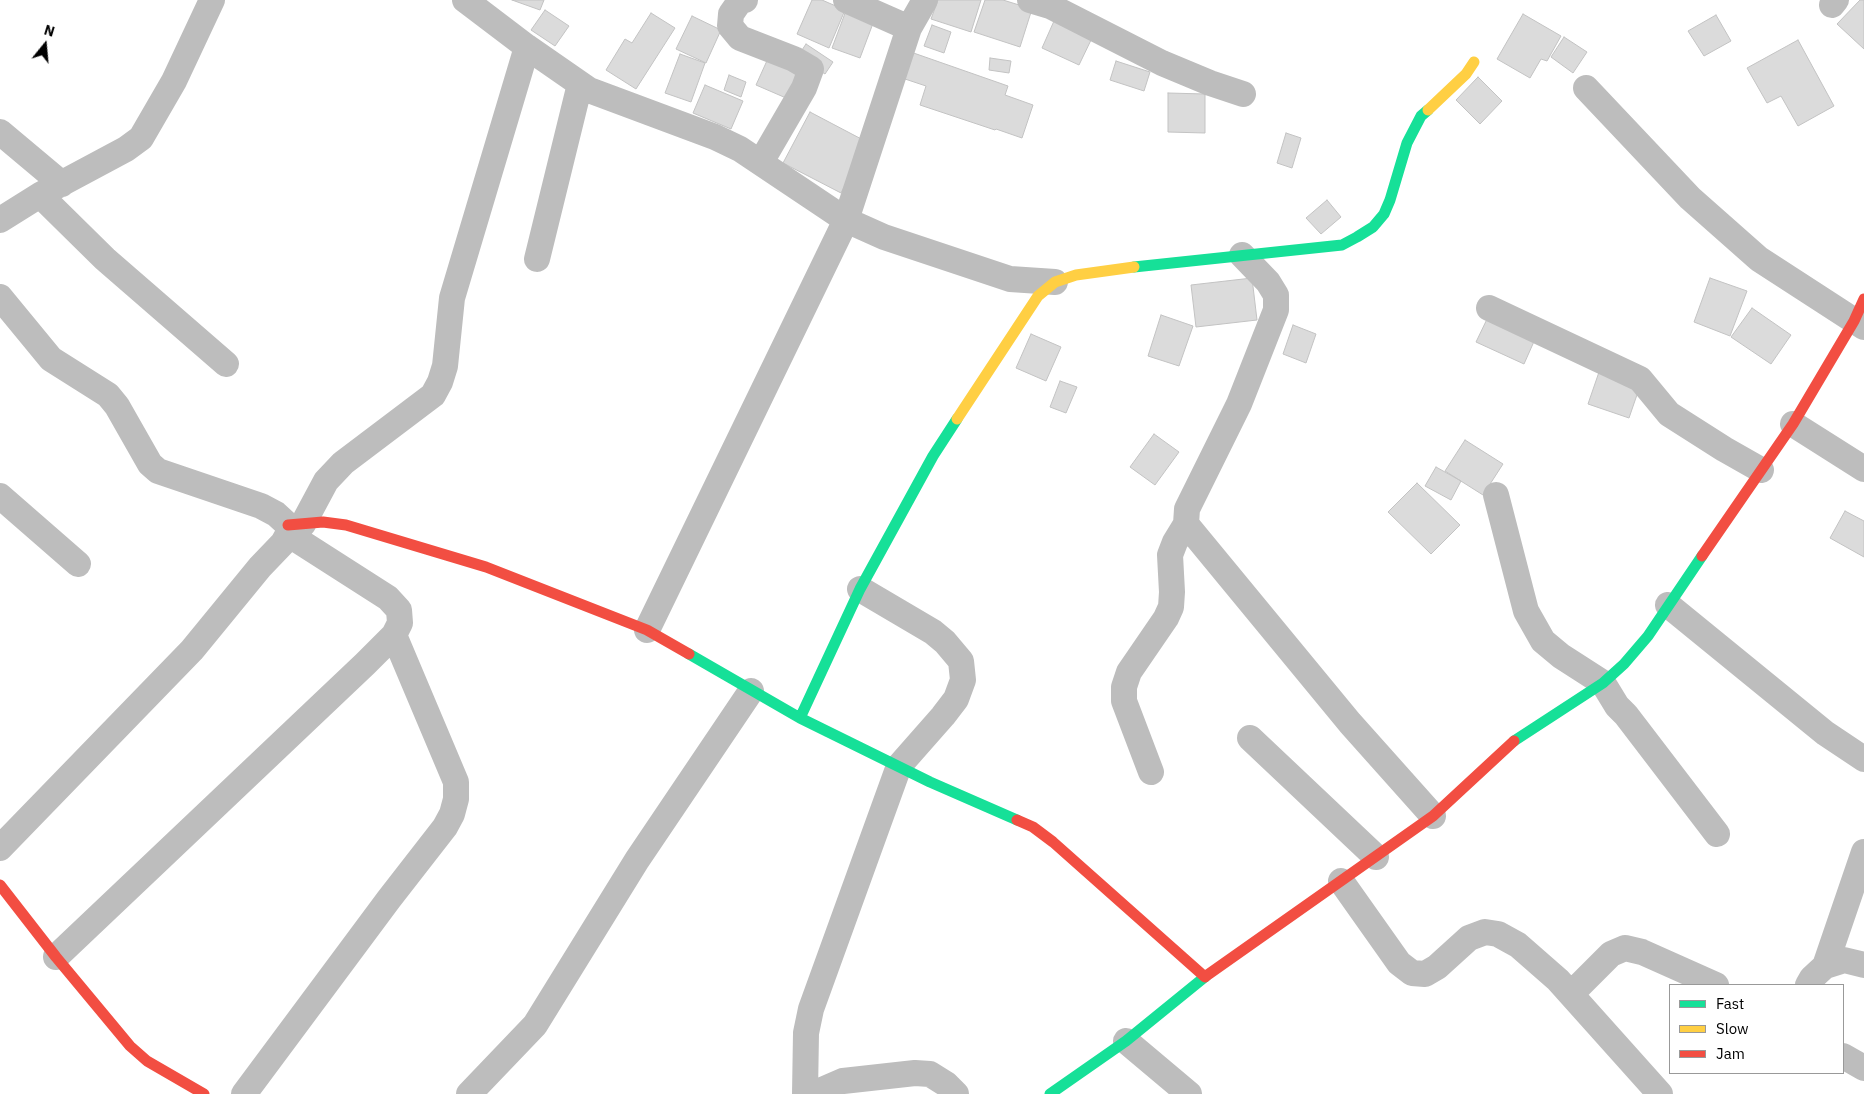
<!DOCTYPE html>
<style>
body{margin:0}
#map{position:relative;width:1864px;height:1094px;overflow:hidden;background:#fff;font-family:"IBM Plex Sans",sans-serif}
canvas{display:block}
.legend{position:absolute;left:1669px;top:984px;width:175px;height:90px;box-sizing:border-box;background:#fff;border:1px solid #999;margin:0;padding:6px 9px;list-style:none;font-size:15px;color:#000}
.legend li{display:flex;align-items:center;gap:10px;height:25px}
.legend b{width:25px;border:1px solid #999}
.north{position:absolute;left:20px;top:20px;width:50px;height:50px;-webkit-text-stroke:4px #fff;paint-order:stroke;rotate:17deg;font-size:14px;font-weight:700;line-height:20px;text-align:center;color:#000}
.north::after{content:'';display:block;margin:auto;width:18px;height:22px;background:#000;clip-path:polygon(50% 0,100% 100%,50% 72%,0 100%)}
</style>
<div id="map">
<canvas width="1864" height="1094"></canvas>
<ul class="legend">
<li><b style="height:6px;background:#16e098"></b>Fast</li>
<li><b style="height:6px;background:#ffcf43"></b>Slow</li>
<li><b style="height:6px;background:#f24e42"></b>Jam</li>
</ul>
<div class="north">N</div>
</div>
<script>
const context = document.querySelector('canvas').getContext('2d');
context.lineJoin = 'round';
function fill(path, color) { context.fillStyle = color; context.fill(path, 'evenodd'); }
const poly = rows => new Path2D(rows.map(r => 'M' + r).join(''));
function stroke(path, color, width, dash) { context.strokeStyle = color; context.lineWidth = width; context.lineCap = dash ? 'butt' : 'round'; context.setLineDash(dash || []); context.stroke(path); }
const building = poly([
 [512,0,544,0,540,10,512,0],
 [812,0,822,0,845,10,829,48,797,34,812,0],
 [938,0,981,0,971,32,931,19,938,0],
 [985,0,1003,0,1032,9,1020,47,974,32,985,0],
 [1860,0,1864,0,1864,49,1837,24,1860,0],
 [847,8,875,18,860,58,832,48,847,8],
 [545,10,569,26,555,46,531,30,545,10],
 [651,13,675,28,636,89,606,70,625,39,632,43,651,13],
 [1523,14,1561,36,1547,61,1541,59,1530,78,1497,59,1523,14],
 [1716,15,1731,41,1704,56,1688,31,1716,15],
 [692,16,721,30,706,63,676,49,692,16],
 [1054,21,1092,38,1079,65,1042,48,1054,21],
 [932,25,951,32,944,53,924,46,932,25],
 [1564,37,1587,52,1573,73,1551,57,1564,37],
 [1798,40,1834,106,1798,126,1781,96,1767,103,1747,68,1798,40],
 [806,44,833,62,825,74,798,56,806,44],
 [905,50,1008,86,1005,95,1033,105,1022,138,996,129,995,130,920,105,926,86,896,76,905,50],
 [680,54,705,63,691,102,665,93,680,54],
 [770,54,807,70,793,101,756,85,770,54],
 [990,58,1011,61,1009,73,989,70,990,58],
 [1116,61,1150,72,1144,91,1110,80,1116,61],
 [729,75,746,82,741,97,724,90,729,75],
 [1478,77,1502,101,1480,124,1456,100,1478,77],
 [705,85,743,101,731,129,693,113,705,85],
 [1168,93,1205,94,1205,133,1168,132,1168,93],
 [810,112,867,142,841,193,783,163,810,112],
 [1286,133,1301,138,1292,168,1277,163,1286,133],
 [1327,200,1341,217,1321,234,1306,218,1327,200],
 [1252,278,1257,320,1196,327,1191,285,1252,278],
 [1710,278,1747,291,1730,336,1694,322,1710,278],
 [1752,308,1791,335,1771,364,1731,337,1752,308],
 [1161,315,1193,326,1179,366,1148,356,1161,315],
 [1489,315,1536,337,1524,364,1476,342,1489,315],
 [1293,325,1316,334,1306,363,1283,354,1293,325],
 [1031,334,1061,347,1046,381,1016,368,1031,334],
 [1599,372,1640,386,1629,418,1588,404,1599,372],
 [1060,381,1077,387,1066,413,1050,407,1060,381],
 [1154,434,1179,452,1155,485,1130,467,1154,434],
 [1465,440,1503,464,1483,495,1445,471,1465,440],
 [1436,467,1461,481,1451,500,1425,486,1436,467],
 [1417,483,1460,525,1431,554,1388,512,1417,483],
 [1845,511,1864,521,1864,557,1830,538,1845,511]
]);
fill(building, '#dbdbdb');
stroke(building, '#c3c3c3', 1);
stroke(poly([
 [465,0,527,47,589,90,715,137,740,149,846,220,884,237,1010,279,1055,282],
 [745,0,740,1,731,14,730,26,740,38,794,59,811,69,804,88,761,162],
 [846,0,909,28],
 [1030,0,1050,6,1162,63,1210,83,1243,94],
 [1832,5,1836,0],
 [1586,88,1690,198,1759,259,1864,327],
 [0,132,62,184],
 [40,195,105,259,226,364],
 [0,220,40,195,126,149,141,138,174,81,212,0],
 [1242,255,1268,282,1276,295,1276,310,1239,404,1187,509,1186,524,1350,723,1433,816],
 [537,259,580,84],
 [0,297,51,359,108,395,117,406,150,464,158,471,261,506,276,514,288,525,288,534,283,543,260,567,192,650,0,848],
 [1489,308,1640,379,1669,414,1724,449,1761,470],
 [1793,424,1864,469],
 [1496,495,1526,611,1543,641,1561,656,1603,683,1617,706,1626,715,1717,834],
 [0,496,78,564],
 [303,524,326,481,343,463,433,395,440,382,445,366,452,298,527,47],
 [1668,605,1825,733,1864,759],
 [647,630,846,220,909,28,925,0],
 [1250,738,1376,857],
 [1151,772,1124,701,1124,687,1129,672,1166,618,1171,607,1172,592,1170,555,1175,542,1186,524],
 [1341,881,1399,963,1412,973,1425,974,1437,967,1469,938,1485,932,1498,934,1518,945,1558,980,1660,1094],
 [56,957,365,664,394,635,400,623,399,610,388,598,288,534],
 [1825,966,1864,852],
 [1808,985,1812,978,1825,966,1844,960,1864,965],
 [1571,994,1611,954,1625,948,1642,952,1716,985],
 [1126,1041,1189,1094],
 [1843,1056,1864,1068],
 [244,1094,389,899,445,827,452,814,456,799,456,782,394,635],
 [469,1094,535,1025,637,860,751,691],
 [805,1094,806,1033,811,1009,899,766,943,716,956,699,963,680,961,661,945,642,933,632,860,589],
 [813,1094,843,1081,915,1073,930,1074,946,1084,956,1094]
]), '#bdbdbd', 26);
stroke(poly([
 [1134,267,1342,245,1357,237,1373,227,1384,214,1390,200,1407,143,1421,116,1428,110],
 [689,654,800,718,930,782,1017,820],
 [800,718,860,589,933,456,957,419],
 [1514,741,1603,683,1624,664,1648,636,1702,556],
 [1050,1094,1126,1041,1206,976]
]), '#16e098', 11);
stroke(poly([
 [1428,110,1466,74,1474,62],
 [957,419,1038,296,1055,282,1076,275,1134,267]
]), '#ffcf43', 11);
stroke(poly([
 [288,525,323,522,346,525,486,567,647,630,689,654],
 [1702,556,1793,424,1854,321,1864,299],
 [1017,820,1033,827,1053,842,1205,977],
 [0,885,56,957,130,1046,147,1061,204,1094],
 [1206,976,1433,816,1514,741]
]), '#f24e42', 11);
</script>
